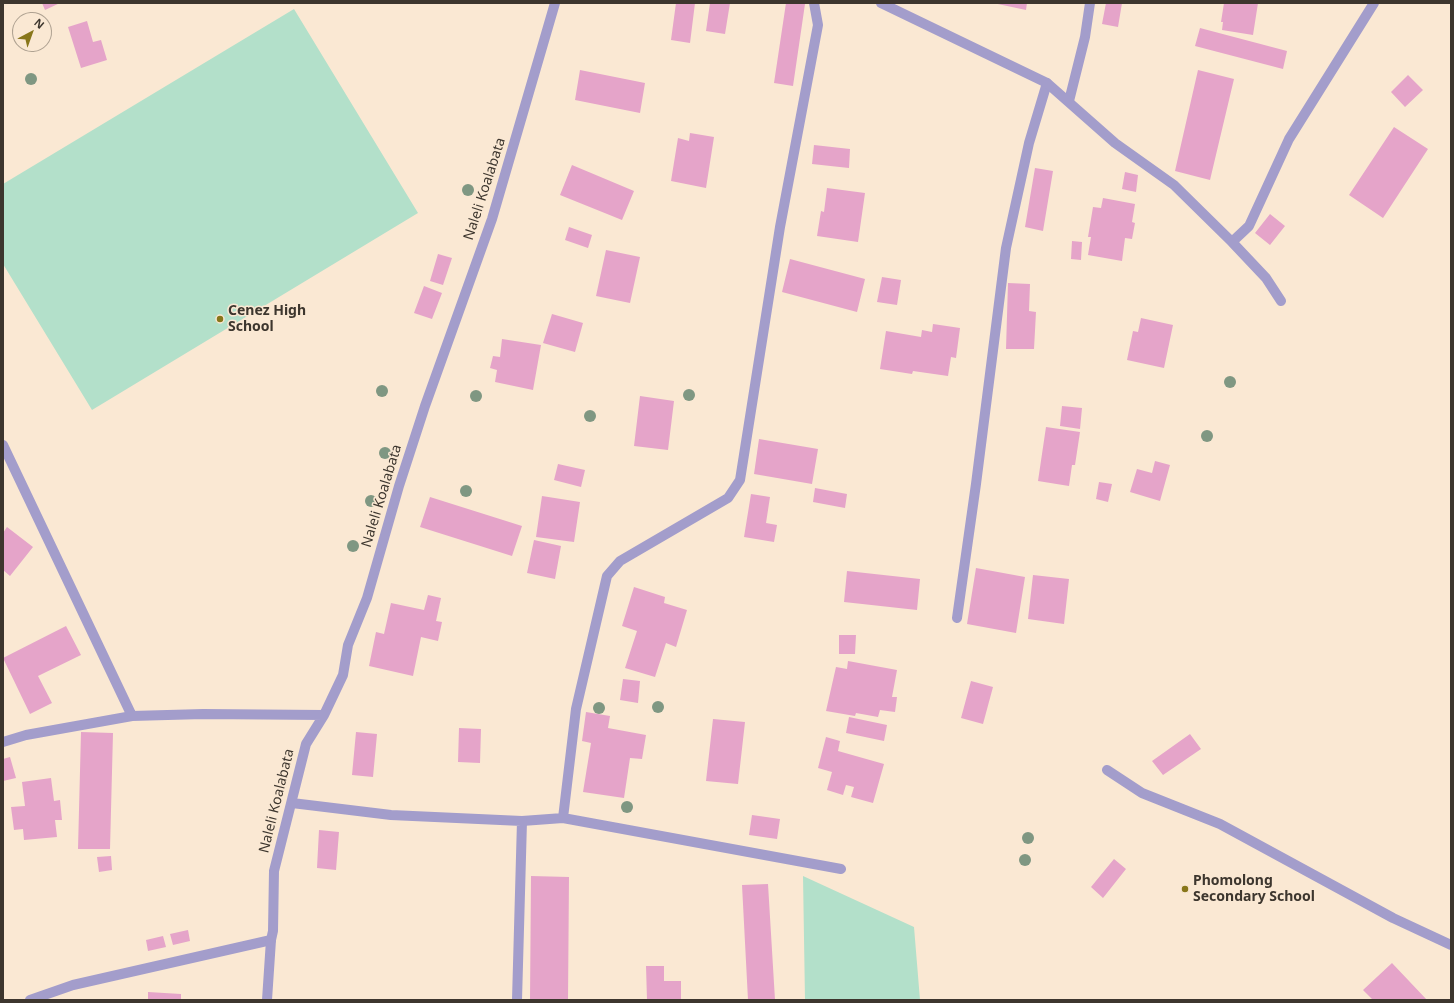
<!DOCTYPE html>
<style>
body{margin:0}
#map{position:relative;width:1454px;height:1003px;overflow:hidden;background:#fae8d3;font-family:"Noto Sans",sans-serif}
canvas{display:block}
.frame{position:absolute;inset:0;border:4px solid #3d362e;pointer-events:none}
.north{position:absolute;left:12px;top:12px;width:40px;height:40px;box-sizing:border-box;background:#fae8d3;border:1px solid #aea191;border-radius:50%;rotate:41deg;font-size:11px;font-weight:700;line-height:16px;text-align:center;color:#3d362e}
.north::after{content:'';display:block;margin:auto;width:14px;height:18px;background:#88761a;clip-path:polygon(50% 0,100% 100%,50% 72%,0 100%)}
</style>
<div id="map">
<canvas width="1454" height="1003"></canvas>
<div class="frame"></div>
<div class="north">N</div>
</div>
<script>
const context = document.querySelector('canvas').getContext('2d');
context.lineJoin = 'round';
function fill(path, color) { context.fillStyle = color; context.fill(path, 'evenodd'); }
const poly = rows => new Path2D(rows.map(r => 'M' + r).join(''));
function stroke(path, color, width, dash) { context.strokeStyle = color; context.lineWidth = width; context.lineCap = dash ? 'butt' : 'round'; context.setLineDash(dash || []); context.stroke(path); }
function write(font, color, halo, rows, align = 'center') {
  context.font = font + ' "Noto Sans",sans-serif'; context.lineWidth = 3; context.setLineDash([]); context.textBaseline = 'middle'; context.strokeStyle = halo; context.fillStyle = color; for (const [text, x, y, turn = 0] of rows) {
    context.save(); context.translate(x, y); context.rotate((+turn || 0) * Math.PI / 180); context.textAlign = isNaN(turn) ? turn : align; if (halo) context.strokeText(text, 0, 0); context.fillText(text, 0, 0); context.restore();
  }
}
fill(poly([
 [294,9,418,213,92,410,3,264,3,184],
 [803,876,914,927,920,1000,805,1000]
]), '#b3e0ca');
fill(poly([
 [42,3,60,3,45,10],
 [676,3,695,3,690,43,671,40],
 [710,3,730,3,725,34,706,31],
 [786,3,805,4,793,86,774,83],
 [993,3,1027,3,1026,10],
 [1106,3,1122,3,1118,27,1102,24],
 [1224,3,1258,3,1253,35,1222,30,1223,22,1221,22],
 [87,21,93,42,101,40,107,60,81,68,68,27],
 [1200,28,1287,51,1283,69,1195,46],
 [580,70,645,83,640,113,575,100],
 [1198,70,1234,79,1210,180,1175,171],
 [1408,75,1423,90,1405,107,1391,92],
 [1394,127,1428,149,1383,218,1349,195],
 [690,133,714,137,706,188,671,181,678,138,689,141],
 [814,145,850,149,849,168,812,164],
 [572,165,634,191,622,220,560,195],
 [1035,168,1053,171,1043,231,1025,227],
 [1125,172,1138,175,1136,192,1122,189],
 [827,188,865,193,858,242,817,236,821,211,824,212],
 [1103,198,1135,204,1132,222,1135,223,1132,239,1125,238,1122,261,1088,255,1091,237,1088,237,1093,207,1101,208],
 [1270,214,1285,226,1270,245,1255,233],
 [569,227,592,235,588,248,565,240],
 [1072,241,1082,242,1081,260,1071,259],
 [606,250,640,257,630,303,596,296],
 [438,254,452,258,443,285,430,281],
 [790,259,865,279,857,312,782,292],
 [882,277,901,280,897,305,877,302],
 [1008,283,1030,284,1029,311,1036,312,1034,349,1006,349],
 [424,286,442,293,432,319,414,313],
 [552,314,583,323,575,352,543,343],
 [1141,318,1173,325,1164,368,1127,360,1133,331,1138,332],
 [933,324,960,328,956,358,951,357,948,376,913,371,912,374,880,369,886,331,921,337,922,330,932,332],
 [502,339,541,345,533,390,495,382,497,370,490,368,493,356,500,357],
 [640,396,674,401,668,450,634,446],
 [1062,406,1082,408,1080,429,1060,426],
 [1046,427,1080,432,1075,465,1072,465,1069,486,1038,481],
 [759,439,818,449,812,484,754,474],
 [1155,461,1170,465,1160,501,1130,492,1137,469,1152,473],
 [558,464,585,470,581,487,554,480],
 [1099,482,1112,484,1108,502,1096,499],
 [815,488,847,494,845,508,813,502],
 [751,494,770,497,766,523,777,525,774,542,744,537],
 [542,496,580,502,574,542,536,537],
 [430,497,522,526,512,556,420,527],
 [7,527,33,547,10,576,3,570,3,533],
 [534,540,561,546,555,579,527,573],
 [976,568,1025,577,1016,633,967,624],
 [847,571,920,579,917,610,844,602],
 [1033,575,1069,579,1064,624,1028,619],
 [634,587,665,597,664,603,687,610,676,647,666,643,655,677,625,668,637,631,622,626],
 [428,595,441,598,436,621,442,622,438,641,421,637,413,676,369,666,376,632,384,634,391,603,424,610],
 [66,626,81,655,38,676,52,703,30,714,3,658],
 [839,635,856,635,855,654,839,654],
 [848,661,897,670,892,697,897,697,895,712,880,710,878,717,856,713,855,716,826,711,836,667,847,669],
 [623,679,640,681,638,703,620,700],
 [971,681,993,687,983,724,961,718],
 [586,712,610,716,608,728,646,735,642,759,630,758,624,798,583,792,591,743,582,741],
 [849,717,887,725,884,741,846,733],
 [713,719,745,722,738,784,706,781],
 [459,728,481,729,480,763,458,762],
 [81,732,113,733,110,849,78,849],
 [356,732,377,734,373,777,352,775],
 [1190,734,1201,749,1163,775,1152,761],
 [826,737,840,741,838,751,884,764,873,803,851,797,854,787,846,785,843,795,827,790,832,772,818,768],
 [10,757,16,778,3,781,3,759],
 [51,778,54,801,60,800,62,820,55,820,57,837,24,840,23,829,14,830,11,807,25,806,22,782],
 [752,815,780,819,777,839,749,835],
 [319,830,339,832,336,870,317,868],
 [111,856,112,870,99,872,97,857],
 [1114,859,1126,869,1103,898,1091,887],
 [531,876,569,877,568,1000,530,1000],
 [768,884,775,1000,748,1000,742,885],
 [188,930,190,941,173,945,170,934],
 [163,936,166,947,148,951,146,940],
 [1392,963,1427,1000,1373,1000,1363,990],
 [646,966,664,966,664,981,681,981,681,1000,647,1000],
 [148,992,181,994,181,1000,148,1000]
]), '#e5a4c9');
stroke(poly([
 [1069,101,1085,37,1090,3],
 [957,618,976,484,1006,248,1029,143,1047,83],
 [563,818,841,869],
 [522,821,563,818,576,709,607,576,620,561,728,498,740,480,780,227,818,25,814,3],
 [30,1000,73,985,271,940]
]), '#a39dcb', 10);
stroke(poly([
 [881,3,1047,83,1115,143,1174,185,1232,242,1266,278,1281,301],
 [1232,242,1249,226,1289,139,1374,3],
 [3,445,132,716],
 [3,742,26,735,132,716,203,714,324,715],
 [1107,770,1142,793,1220,824,1393,918,1451,945],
 [292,803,391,815,522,821,517,1000],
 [267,1000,271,940,273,931,274,871,306,744,324,715,343,675,348,645,367,598,399,486,425,406,492,219,555,3]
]), '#a39dcb', 10);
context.fillStyle = '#7f9782';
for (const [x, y] of [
 [31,79],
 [468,190],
 [1230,382],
 [382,391],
 [689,395],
 [476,396],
 [590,416],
 [1207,436],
 [385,453],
 [466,491],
 [371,501],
 [353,546],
 [658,707],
 [599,708],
 [627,807],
 [1028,838],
 [1025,860]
]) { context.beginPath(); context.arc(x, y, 6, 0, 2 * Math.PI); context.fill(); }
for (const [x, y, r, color] of [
 [220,319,4,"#88761a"],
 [1185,889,4,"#88761a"]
]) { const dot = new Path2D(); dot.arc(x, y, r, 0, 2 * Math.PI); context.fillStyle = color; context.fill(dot); stroke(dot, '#fae8d3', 1.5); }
write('14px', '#3d362e', '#fae8d3', [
 ["Naleli Koalabata",485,189,-72],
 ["Naleli Koalabata",382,496,-73],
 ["Naleli Koalabata",277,801,-76]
]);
write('bold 14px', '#3d362e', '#fae8d3', [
 ["Cenez High",228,311],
 ["School",228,327],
 ["Phomolong",1193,881],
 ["Secondary School",1193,897]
], 'left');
</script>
